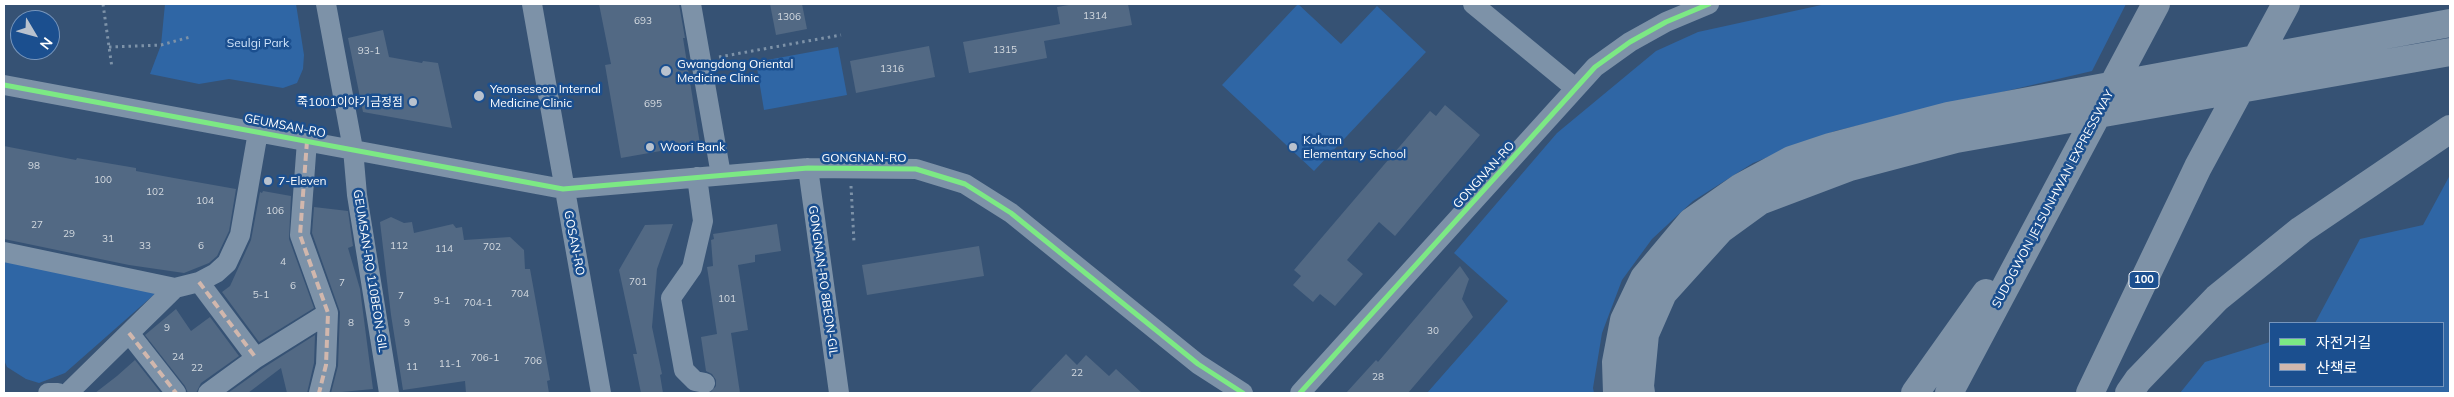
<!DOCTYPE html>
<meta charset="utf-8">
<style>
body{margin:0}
#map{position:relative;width:2454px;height:397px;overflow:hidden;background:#365274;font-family:Mulish,"Noto Sans KR",sans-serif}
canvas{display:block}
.frame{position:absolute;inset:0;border:5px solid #fff;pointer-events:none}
.legend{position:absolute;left:2269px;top:322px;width:175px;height:65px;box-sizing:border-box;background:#1b4f8f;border:1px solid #7695bc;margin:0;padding:6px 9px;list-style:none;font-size:15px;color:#fff}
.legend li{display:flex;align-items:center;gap:10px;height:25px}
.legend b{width:25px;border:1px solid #7695bc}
.north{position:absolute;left:10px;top:10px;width:50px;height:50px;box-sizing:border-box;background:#1b4f8f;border:1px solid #7695bc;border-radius:50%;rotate:127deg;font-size:14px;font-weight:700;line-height:20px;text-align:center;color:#fff}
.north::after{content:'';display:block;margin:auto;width:18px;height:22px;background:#b9c2ce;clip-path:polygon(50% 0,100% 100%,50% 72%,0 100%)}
</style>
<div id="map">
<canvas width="2454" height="397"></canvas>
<div class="frame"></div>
<ul class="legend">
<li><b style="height:6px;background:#7ce984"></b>자전거길</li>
<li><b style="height:6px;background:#d1b7ad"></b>산책로</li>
</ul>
<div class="north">N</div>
</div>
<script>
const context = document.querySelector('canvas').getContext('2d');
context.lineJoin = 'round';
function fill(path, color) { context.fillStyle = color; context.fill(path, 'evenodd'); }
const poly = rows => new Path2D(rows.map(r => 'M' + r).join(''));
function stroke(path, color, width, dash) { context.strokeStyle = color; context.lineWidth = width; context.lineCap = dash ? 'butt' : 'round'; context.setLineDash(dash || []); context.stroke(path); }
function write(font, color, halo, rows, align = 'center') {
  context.font = font + ' Mulish,"Noto Sans KR",sans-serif'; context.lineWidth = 5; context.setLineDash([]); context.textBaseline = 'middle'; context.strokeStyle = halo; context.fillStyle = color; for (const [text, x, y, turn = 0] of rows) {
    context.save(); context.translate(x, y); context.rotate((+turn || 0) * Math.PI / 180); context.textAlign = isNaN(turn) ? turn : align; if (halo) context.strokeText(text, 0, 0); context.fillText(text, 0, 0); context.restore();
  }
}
fill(poly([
 [165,4,296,4,304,55,303,69,297,83,283,88,229,79,199,84,150,74,161,45],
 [1298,4,1341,44,1377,6,1426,52,1314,171,1222,85],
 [1826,4,2126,4,2092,71,1835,131,1753,163,1693,201,1652,239,1622,280,1602,333,1593,388,1594,393,1427,393,1508,301,1454,253,1557,133,1656,51,1698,32],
 [838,47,847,95,764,110,756,62],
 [2450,175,2450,393,2180,393,2205,362,2270,342,2270,386,2443,386,2443,323,2315,323,2360,239,2423,225],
 [4,261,157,292,65,373,39,383,26,379,7,367,4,360]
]), '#2f66a5');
fill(poly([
 [599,4,679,4,685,38,683,38,700,144,621,158,605,65,611,64],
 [770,4,802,4,807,29,776,35],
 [1075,4,1128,4,1132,25,1044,41,1047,58,969,73,963,42,1060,24,1057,7],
 [383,30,389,57,422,63,423,61,438,63,452,128,363,112,348,38],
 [929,46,935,77,856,93,850,61],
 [1445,105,1480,135,1395,236,1379,222,1347,260,1363,274,1335,306,1320,294,1313,302,1293,285,1301,276,1294,270,1430,111,1436,116],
 [4,146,76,160,77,158,136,168,136,171,174,178,236,189,229,231,217,256,209,263,184,273,129,265,4,239],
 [263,191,291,196,289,239,314,308,259,342,222,292,230,286,251,240,260,192,262,193],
 [314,207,348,211,353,246,348,248,360,289,373,389,331,393,338,366,340,312,312,233],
 [391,217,404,223,412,222,414,233,453,224,456,228,462,227,464,240,510,237,524,250,525,269,530,269,550,380,547,381,549,393,466,393,465,381,403,390,391,315,380,222],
 [673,224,657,269,652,327,662,374,660,375,663,393,641,393,633,354,637,354,619,270,645,225],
 [777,224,781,251,755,255,755,262,738,265,748,330,731,333,740,393,710,393,716,386,716,380,712,374,706,371,701,337,717,334,707,267,713,266,711,240,714,239,713,234],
 [979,246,984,276,867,295,862,265],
 [1460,266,1469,279,1462,299,1473,317,1408,393,1346,393,1376,360,1378,362],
 [176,309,191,331,210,317,239,356,201,383,196,393,188,393,185,386,145,335],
 [315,335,314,363,307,393,287,393,281,368,248,393,228,393,263,368],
 [1066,354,1077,365,1086,355,1109,376,1116,369,1142,393,1029,393],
 [135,360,161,393,95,393,117,376]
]), '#526984');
stroke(poly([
 [103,4,112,68],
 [109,47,161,45,190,37],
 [719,57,841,35],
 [851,186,854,242]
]), '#7d92a8', 3, [2.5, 4]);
stroke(poly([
 [326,4,353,149,357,195,389,393],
 [532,4,601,393],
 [691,4,721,175],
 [1473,4,1575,88],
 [4,85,563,189,808,168,916,169,965,184,1011,213,1198,364,1243,393],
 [307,141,300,235,328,313,326,365,319,393],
 [808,168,839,393],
 [697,177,703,221,692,268,671,298,684,370,695,381,705,383],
 [4,252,175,288],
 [199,282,256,358],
 [129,333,176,393],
 [48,393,58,393],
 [68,393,175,288,199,282,216,273,227,263,240,235,258,132],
 [208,393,256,358,328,313],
 [1300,393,1595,67,1630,42,1666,22,1709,4]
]), '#7d92a8', 20);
stroke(poly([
 [1617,393,1616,362,1624,320,1644,278,1691,222,1741,187,1791,160,1830,147,1948,116,2450,23],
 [1641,393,1640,386,1645,334,1663,293,1720,230,1760,201,1850,167,1956,139,2450,52],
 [1915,393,1986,293],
 [1949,393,2156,4],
 [2090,393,2198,167,2286,4],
 [2129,393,2138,380,2217,298,2301,230,2450,129]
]), '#7e92a7', 28);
stroke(poly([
 [307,141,300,235,328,313,326,365,319,393],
 [199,282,256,358],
 [129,333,176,393]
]), '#d1b7ad', 4, [8, 4]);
stroke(poly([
 [4,85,563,189,808,168,916,169,965,184,1011,213,1198,364,1243,393],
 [1300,393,1595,67,1630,42,1666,22,1709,4]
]), '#7ce984', 5);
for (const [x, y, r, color] of [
 [666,71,6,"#b9c2ce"],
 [479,96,6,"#b9c2ce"],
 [413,102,5,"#b9c2ce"],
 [650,147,5,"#b9c2ce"],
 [1293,147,5,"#b9c2ce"],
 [268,181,5,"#b9c2ce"]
]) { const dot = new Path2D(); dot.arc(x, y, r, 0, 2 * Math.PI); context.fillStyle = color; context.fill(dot); stroke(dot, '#1b4f8f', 2); }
write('10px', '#d4dae0', null, [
 ["1314",1095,16],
 ["1306",789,17],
 ["693",643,21],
 ["1315",1005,50],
 ["93-1",369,51],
 ["1316",892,69],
 ["695",653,104],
 ["98",34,166],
 ["100",103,180],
 ["102",155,192],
 ["104",205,201],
 ["106",275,211],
 ["27",37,225],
 ["29",69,234],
 ["31",108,239],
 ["33",145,246],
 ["6",201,246],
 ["112",399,246],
 ["702",492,247],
 ["114",444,249],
 ["4",283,262],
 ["701",638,282],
 ["7",342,283],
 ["6",293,286],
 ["704",520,294],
 ["5-1",261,295],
 ["7",401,296],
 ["101",727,299],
 ["9-1",442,301],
 ["704-1",478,303],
 ["8",351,323],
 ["9",407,323],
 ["9",167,328],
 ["30",1433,331],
 ["24",178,357],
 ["706-1",485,358],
 ["706",533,361],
 ["11-1",450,364],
 ["11",412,367],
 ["22",197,368],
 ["22",1077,373],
 ["28",1378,377]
]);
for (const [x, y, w] of [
 [2144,280,30]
]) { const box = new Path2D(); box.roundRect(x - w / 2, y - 8.5, w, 17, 4); context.fillStyle = '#1b4f8f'; context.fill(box); stroke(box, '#fff', 1); }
write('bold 11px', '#fff', null, [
 ["100",2144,280]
]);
write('12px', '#cfe3fa', '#1b4f8f', [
 ["Seulgi Park",258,43]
]);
write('12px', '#fff', '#1b4f8f', [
 ["Gwangdong Oriental",677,64],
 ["Medicine Clinic",677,78],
 ["Yeonseseon Internal",490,89],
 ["Medicine Clinic",490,103],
 ["죽1001이야기금정점",403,102,"right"],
 ["Kokran",1303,140],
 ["Elementary School",1303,154],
 ["Woori Bank",660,147],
 ["7-Eleven",278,181]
], 'left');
write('12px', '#fff', '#1b4f8f', [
 ["GEUMSAN-RO",285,126,11],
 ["GONGNAN-RO",864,158],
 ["GONGNAN-RO",1484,175,-48],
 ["SUDOGWON JE1SUNHWAN EXPRESSWAY",2053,199,-62],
 ["GOSAN-RO",574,243,79],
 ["GEUMSAN-RO 110BEON-GIL",370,271,81],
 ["GONGNAN-RO 8BEON-GIL",823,281,82]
]);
</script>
